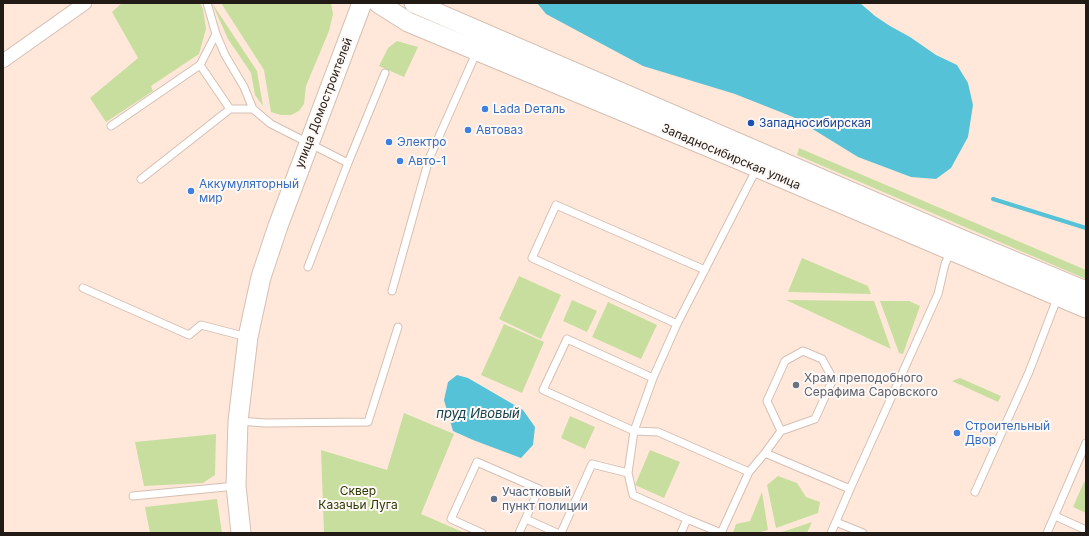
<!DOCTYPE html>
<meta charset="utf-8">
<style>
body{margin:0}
#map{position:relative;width:1089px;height:536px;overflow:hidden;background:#ffe8da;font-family:Inter,sans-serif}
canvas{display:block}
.frame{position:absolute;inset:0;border:4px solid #221a15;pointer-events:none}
</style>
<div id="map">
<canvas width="1089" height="536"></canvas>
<div class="frame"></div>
</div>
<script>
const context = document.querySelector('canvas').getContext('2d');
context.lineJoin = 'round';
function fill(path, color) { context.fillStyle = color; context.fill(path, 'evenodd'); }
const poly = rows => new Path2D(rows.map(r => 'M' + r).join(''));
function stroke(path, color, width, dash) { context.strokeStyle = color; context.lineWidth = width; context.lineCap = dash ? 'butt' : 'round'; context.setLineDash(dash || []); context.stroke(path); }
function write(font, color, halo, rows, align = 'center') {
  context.font = font + ' Inter,sans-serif'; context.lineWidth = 4; context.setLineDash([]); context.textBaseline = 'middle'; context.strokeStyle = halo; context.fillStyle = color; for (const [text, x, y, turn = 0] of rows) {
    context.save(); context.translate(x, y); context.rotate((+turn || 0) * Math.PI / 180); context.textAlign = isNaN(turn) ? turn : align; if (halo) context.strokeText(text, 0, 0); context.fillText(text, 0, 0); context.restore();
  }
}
fill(poly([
 [122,3,200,3,203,9,206,29,199,54,151,86,153,91,106,122,90,98,138,58,112,12],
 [212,3,257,71,263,106,255,95,251,73,228,39],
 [221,3,331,3,333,14,329,31,306,86,304,104,299,111,291,115,281,115,271,112,264,70],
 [397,41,418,47,404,77,379,66,388,48],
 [799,148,1086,270,1086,279,797,155],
 [802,258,868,286,871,294,788,292],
 [519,276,561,295,541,339,499,319],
 [572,300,597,311,587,332,563,321],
 [786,300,874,301,891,349],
 [880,301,909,301,920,306,903,354,899,353],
 [608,302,657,325,641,359,592,337],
 [504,324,544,342,522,393,481,375],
 [960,378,1001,396,998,402,952,381],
 [404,413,454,434,421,514,465,533,324,533,321,450,387,470],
 [570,416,595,427,585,449,561,438],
 [216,434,215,475,203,483,144,486,135,442],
 [650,450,680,462,664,498,635,485],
 [778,476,797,483,806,497,820,502,818,513,776,528,767,485],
 [1084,482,1086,483,1086,513,1073,507],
 [762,492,768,530,757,533,733,533,736,524,750,521],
 [217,499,222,533,150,533,145,507],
 [812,522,807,533,779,533]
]), '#c7de9e');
fill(poly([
 [537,3,860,3,875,16,890,26,910,37,936,55,957,65,968,83,973,105,968,137,951,168,936,179,911,177,858,157,793,117,735,94,643,66,546,14],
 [457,375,468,378,523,410,535,427,533,445,521,458,473,440,453,431,444,400,448,382]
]), '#56c2d7');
stroke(poly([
 [993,199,1086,228]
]), '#56c2d7', 4);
const lane = poly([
 [207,3,216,34,225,55,244,87,253,109,271,124,348,163,385,73],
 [216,34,200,65,230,109],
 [111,126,200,65],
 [141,179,230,109,253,109],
 [308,267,348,163],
 [83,288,189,335,201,325,247,337],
 [392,291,429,159,477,51],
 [677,324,532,258,556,205,705,270],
 [653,378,567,339,543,390,634,431,653,378,677,324,757,168],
 [239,421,265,423,368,422,398,327],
 [765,453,781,431,815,419,833,379,822,359,803,351,785,361,767,401,781,431],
 [975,492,1029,372,1058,296],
 [133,496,236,486],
 [1055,516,1086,530],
 [526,519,557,533],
 [687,519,633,495,628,473,634,431,658,432,749,472],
 [836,522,863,533],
 [482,533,451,519,477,462,539,489,519,533],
 [561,533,592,464,628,473],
 [681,533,687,519,721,533,749,472,765,453,850,489,938,294,945,264,951,251],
 [831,533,850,489],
 [1047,533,1086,443]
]);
const street = poly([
 [3,61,85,3]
]);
const secondary = poly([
 [378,3,408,22,728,155,1086,308],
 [414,3,958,238,1086,291],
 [241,533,236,486,238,421,248,337,261,277,278,226,362,3]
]);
stroke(lane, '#d5bfb2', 9);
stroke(street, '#d5bfb2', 15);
stroke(secondary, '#d5bfb2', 21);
stroke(lane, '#fff', 7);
stroke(street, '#fff', 13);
stroke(secondary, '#fff', 19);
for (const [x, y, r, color] of [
 [485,109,4,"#3f7fe0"],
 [751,123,4,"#1a4fb4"],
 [468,130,4,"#3f7fe0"],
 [389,142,4,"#3f7fe0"],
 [400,161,4,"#3f7fe0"],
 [191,191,4,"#3f7fe0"],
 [796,385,4,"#6b7280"],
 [957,433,4,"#3f7fe0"],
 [494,499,4,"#5c6f8a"]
]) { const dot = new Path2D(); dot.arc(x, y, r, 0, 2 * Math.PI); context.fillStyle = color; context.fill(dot); stroke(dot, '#fef9f6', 1.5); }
write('12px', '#221a15', '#fef9f6', [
 ["улица Домостроителей",324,103,-69],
 ["Западносибирская улица",731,157,23]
]);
write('12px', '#366cbe', '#fef9f6', [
 ["Lada Dеталь",493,109],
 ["Автоваз",476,130],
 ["Электро",397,142],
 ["Авто-1",408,161],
 ["Аккумуляторный",199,184],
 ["мир",199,198],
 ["Строительный",965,426],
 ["Двор",965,440]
], 'left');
write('12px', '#164399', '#fef9f6', [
 ["Западносибирская",759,123]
], 'left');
write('12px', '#5b616d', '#fef9f6', [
 ["Храм преподобного",804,378],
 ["Серафима Саровского",804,392]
], 'left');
write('12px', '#2b3900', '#fef9f6', [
 ["Сквер",358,491],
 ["Казачьи Луга",358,505]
]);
write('12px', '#4e5e75', '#fef9f6', [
 ["Участковый",502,492],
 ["пункт полиции",502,506]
], 'left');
write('italic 13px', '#12424c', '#fef9f6', [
 ["пруд Ивовый",478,414]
]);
</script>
